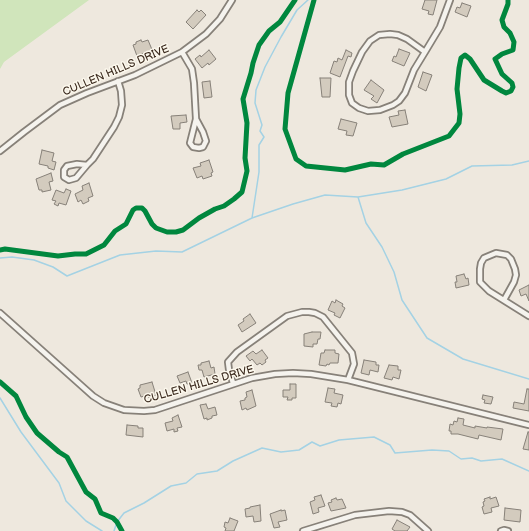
<!DOCTYPE html>
<style>
body{margin:0}
canvas{display:block;background:#eee8de}
</style>
<canvas width="529" height="531"></canvas>
<script>
const context = document.querySelector('canvas').getContext('2d');
context.lineJoin = 'round';
function fill(path, color) { context.fillStyle = color; context.fill(path, 'evenodd'); }
const poly = rows => new Path2D(rows.map(r => 'M' + r).join(''));
function stroke(path, color, width, dash) { context.strokeStyle = color; context.lineWidth = width; context.lineCap = dash ? 'butt' : 'round'; context.setLineDash(dash || []); context.stroke(path); }
function write(font, color, halo, rows, align = 'center') {
  context.font = font + ' "Balsamiq Sans",sans-serif'; context.lineWidth = 3; context.setLineDash([]); context.textBaseline = 'middle'; context.strokeStyle = halo; context.fillStyle = color; for (const [text, x, y, turn = 0] of rows) {
    context.save(); context.translate(x, y); context.rotate((+turn || 0) * Math.PI / 180); context.textAlign = isNaN(turn) ? turn : align; if (halo) context.strokeText(text, 0, 0); context.fillText(text, 0, 0); context.restore();
  }
}
fill(poly([
 [0,0,89,0,4,62,0,69]
]), '#d0e5bb');
stroke(poly([
 [358,197,366,223,382,247,394,272,402,300,427,338,463,359,529,379],
 [252,218,259,172,259,145,264,137,260,131,262,125,255,103,256,90,265,67,281,37,297,10,308,0],
 [0,258,12,257,34,260,53,267,67,276,120,255,156,251,182,252,252,218,293,204,325,195,358,197,402,190,446,179,472,166,512,165,529,161],
 [0,398,21,432,59,483,66,501,86,521,102,531],
 [114,531,117,522,124,513,144,503,171,486,186,483,197,474,217,471,233,461,262,448,281,452,299,450,312,442,320,446,339,440,374,437,390,445,395,453,432,450,449,451,461,459,472,458,481,461,502,459,529,471]
]), '#a4d2e4', 1.5);
const building = poly([
 [425,0,437,0,433,15,428,14,429,11,422,9,425,0],
 [462,3,471,6,467,17,455,12,457,7,460,8,462,3],
 [197,10,199,12,201,10,206,15,193,29,186,22,197,10],
 [141,40,142,42,148,40,153,52,147,54,146,52,137,56,133,45,136,44,136,42,141,40],
 [399,49,410,53,404,66,392,61,394,56,396,57,399,49],
 [209,50,216,59,209,65,208,63,202,68,195,59,200,55,201,57,209,50],
 [346,50,352,53,351,57,348,56,340,77,330,73,334,61,337,62,338,58,342,60,346,50],
 [423,72,432,75,426,91,418,87,423,72],
 [320,78,331,78,330,97,322,97,320,78],
 [371,80,384,90,377,103,371,99,374,96,364,90,371,80],
 [210,81,212,97,204,98,202,82,210,81],
 [405,110,408,124,392,127,389,117,399,115,398,111,405,110],
 [186,115,187,122,180,123,180,129,173,129,171,116,186,115],
 [341,119,357,123,353,136,346,135,347,131,338,129,341,119],
 [42,150,54,153,52,161,56,162,54,170,48,168,48,166,39,164,42,150],
 [209,160,213,172,211,173,212,176,203,179,202,176,197,178,193,168,201,166,200,163,209,160],
 [51,173,53,181,49,182,51,190,42,192,42,190,39,190,36,179,51,173],
 [89,183,93,196,88,198,89,201,83,204,81,200,78,202,75,194,83,190,82,186,89,183],
 [66,189,71,191,66,205,59,203,58,206,54,204,56,201,52,200,56,190,64,193,66,189],
 [464,274,466,279,468,278,469,285,456,288,455,282,457,282,456,276,464,274],
 [529,285,529,301,526,294,521,296,519,290,529,285],
 [336,300,343,304,342,306,345,308,340,318,334,315,335,313,328,310,332,301,335,303,336,300],
 [250,314,256,323,242,332,238,325,244,321,243,319,250,314],
 [312,332,321,332,320,339,318,339,317,344,313,344,313,347,304,346,304,334,312,332],
 [262,350,268,358,265,360,266,362,262,365,260,363,257,365,252,359,250,361,246,356,253,351,256,354,262,350],
 [325,350,335,350,335,353,339,354,338,363,330,363,329,365,327,364,326,366,319,365,321,353,324,353,325,350],
 [364,360,376,362,376,365,379,365,378,372,370,370,369,375,361,373,364,360],
 [209,361,211,368,214,367,215,374,204,377,202,370,199,370,198,365,201,365,201,363,209,361],
 [389,365,398,366,398,370,401,370,399,379,393,377,392,380,384,378,389,365],
 [188,372,192,383,187,384,186,381,180,383,177,376,188,372],
 [152,382,156,395,149,398,148,395,141,397,138,389,140,388,140,385,152,382],
 [290,384,296,384,296,398,292,398,292,400,287,400,288,397,283,397,283,390,290,390,290,384],
 [328,388,335,389,334,393,343,395,341,404,338,403,337,407,331,406,332,403,325,402,328,388],
 [527,389,529,389,529,411,513,408,514,402,524,404,527,389],
 [252,390,256,406,247,410,246,408,242,410,240,401,245,400,245,398,247,397,246,392,252,390],
 [483,395,493,397,491,404,484,403,485,400,482,399,483,395],
 [206,404,208,409,215,407,217,415,212,416,212,418,207,420,207,418,204,419,200,405,206,404],
 [178,415,182,427,177,428,178,431,174,432,174,429,167,431,165,423,173,421,172,418,178,415],
 [458,418,464,419,463,425,475,428,475,426,487,428,487,427,503,429,501,440,479,435,478,439,458,434,451,434,451,431,449,431,450,424,453,425,454,421,457,422,458,418],
 [127,425,138,426,138,428,143,428,143,437,126,435,127,425],
 [528,432,529,432,529,450,523,449,528,432],
 [321,495,325,506,318,508,319,512,313,514,310,502,315,500,314,497,321,495],
 [490,497,490,499,496,497,499,506,491,508,492,512,484,514,482,507,484,506,483,502,485,501,484,499,490,497],
 [336,498,337,500,342,499,346,508,331,511,328,503,332,502,331,500,336,498],
 [260,505,261,521,254,522,253,516,246,517,245,509,250,508,250,507,260,505],
 [505,508,521,510,520,522,504,520,505,508],
 [281,510,281,511,285,510,287,520,278,522,280,527,274,528,270,514,281,510],
 [230,518,238,521,234,531,225,531,226,528,224,527,225,522,228,523,230,518],
 [397,520,410,527,407,531,395,531,392,529,397,520]
]);
fill(building, '#d3cbbe');
stroke(building, '#878179', 1);
const street = poly([
 [390,34,398,35,407,39,425,52,414,70,405,93,399,101,393,105,380,110,368,111,359,108,352,103,349,95,349,82,353,71,362,52,370,41,379,35,390,34],
 [182,52,192,69,194,83,196,119,190,143,193,147,199,148,203,147,206,141,203,132,196,119],
 [425,52,440,27,450,0],
 [0,151,24,132,60,105,87,93,135,75,182,52,206,34,220,19,232,0],
 [87,165,76,178,69,180,64,177,64,170,67,166,77,164,87,165,93,159,114,127,119,117,122,105,121,91,118,81],
 [504,300,514,282,516,275,515,269,511,259,507,255,496,253,484,258,481,263,480,269,480,282,489,291,529,316],
 [0,313,93,396,104,403,124,410,144,411,155,410,252,378,275,374,293,373,311,374,348,380,529,425],
 [233,383,229,370,228,362,237,352,287,316,302,312,309,312,315,313,323,317,352,353,354,364,348,380],
 [303,531,355,515,389,511,402,512,410,515,428,531],
 [501,531,504,530,508,531]
]);
stroke(street, '#878179', 8);
stroke(street, '#f5f3ee', 4.5);
stroke(poly([
 [314,0,288,93,285,129,296,159,306,166,345,170,371,164,384,165,403,154,449,136,459,123,460,114,457,89,459,68,461,58,465,55,470,59,484,80,502,91,506,93,511,91,513,87,512,83,502,74,495,59,502,54,513,50,514,42,510,33,504,27,502,20,508,4,508,0],
 [0,250,5,249,58,256,75,254,86,254,104,245,115,231,126,224,133,210,136,208,142,208,145,211,152,224,156,228,167,232,176,232,183,230,199,218,215,209,224,206,234,199,242,192,247,171,245,158,247,123,243,99,251,73,253,63,259,45,269,31,280,22,295,0],
 [0,382,16,396,26,417,37,433,59,452,67,457,86,492,95,499,101,513,113,518,117,522,122,531]
]), '#00873e', 5);
write('11px', '#3b2a1e', '#fbf7ec', [
 ["CULLEN HILLS DRIVE",116,71,-23],
 ["CULLEN HILLS DRIVE",199,385,-16]
]);
</script>
